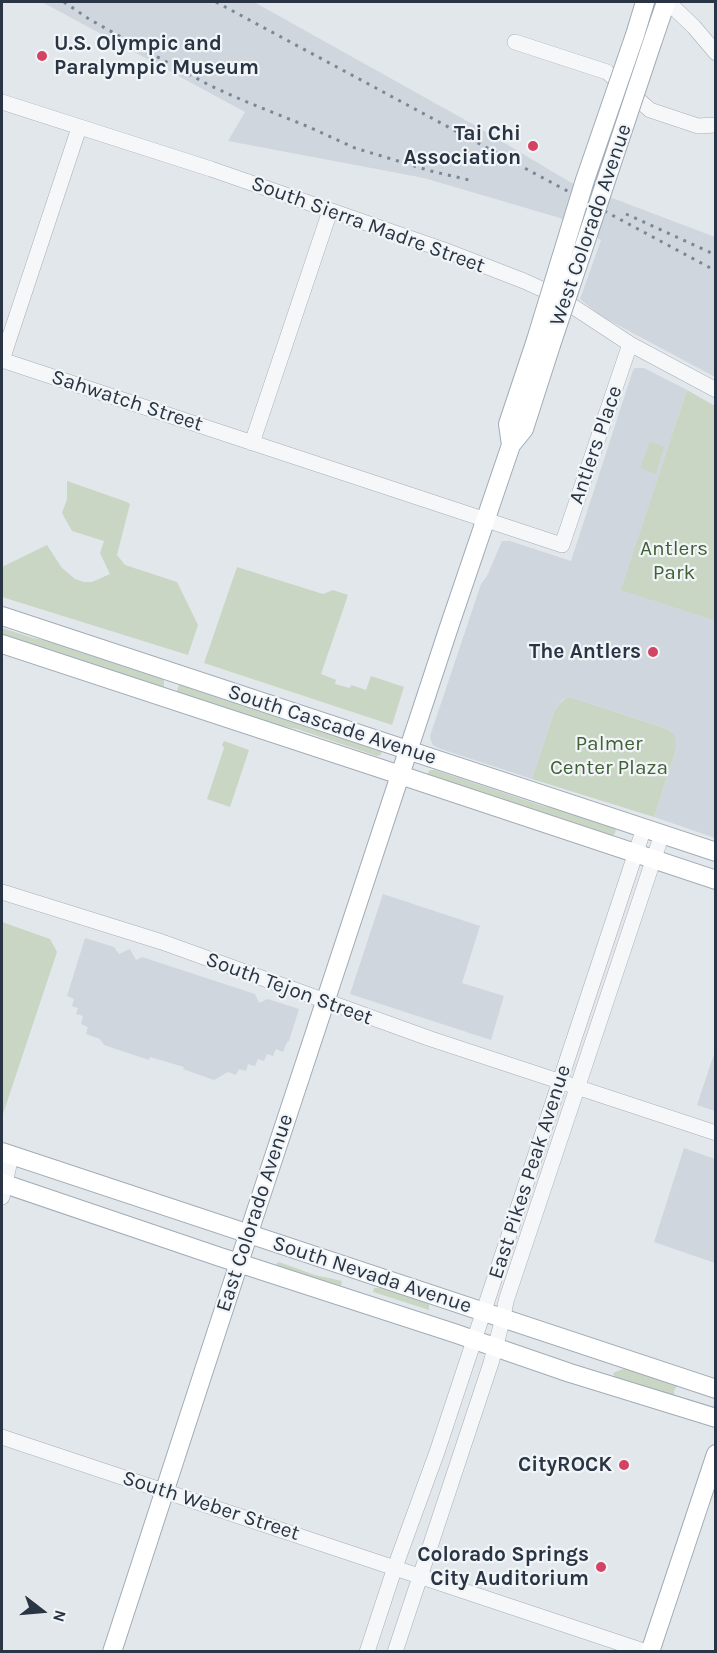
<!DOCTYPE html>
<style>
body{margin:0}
#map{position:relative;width:717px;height:1653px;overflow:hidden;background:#e2e7eb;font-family:Karla,sans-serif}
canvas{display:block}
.frame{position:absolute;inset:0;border:3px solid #293544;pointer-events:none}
.north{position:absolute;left:12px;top:1581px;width:60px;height:60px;-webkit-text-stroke:4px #f2f5f8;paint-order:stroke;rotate:106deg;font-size:16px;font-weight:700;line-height:24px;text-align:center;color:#293544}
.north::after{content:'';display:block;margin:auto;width:21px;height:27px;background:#293544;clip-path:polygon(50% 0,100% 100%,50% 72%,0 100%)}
</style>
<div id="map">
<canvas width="717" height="1653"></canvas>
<div class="frame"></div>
<div class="north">N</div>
</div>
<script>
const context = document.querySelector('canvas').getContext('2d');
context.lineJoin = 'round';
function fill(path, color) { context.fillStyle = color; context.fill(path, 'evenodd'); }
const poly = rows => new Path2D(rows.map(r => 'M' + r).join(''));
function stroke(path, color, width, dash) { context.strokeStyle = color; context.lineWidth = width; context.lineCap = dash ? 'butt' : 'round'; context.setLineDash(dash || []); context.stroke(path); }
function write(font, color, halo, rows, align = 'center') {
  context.font = font + ' Karla,sans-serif'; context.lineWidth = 4.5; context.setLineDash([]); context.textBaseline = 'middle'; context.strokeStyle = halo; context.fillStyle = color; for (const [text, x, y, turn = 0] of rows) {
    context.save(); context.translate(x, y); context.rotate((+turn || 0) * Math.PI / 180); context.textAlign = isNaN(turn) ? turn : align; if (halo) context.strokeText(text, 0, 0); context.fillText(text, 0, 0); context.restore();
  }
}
fill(poly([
 [42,2,254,2,476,126,570,182,715,237,715,377,601,316,580,299,601,240,560,218,424,178,228,141,245,112],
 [635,368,644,368,687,390,622,590,715,621,715,838,654,817,676,749,671,732,667,729,573,698,562,700,555,710,532,779,438,748,433,745,431,741,430,736,481,584,487,576,502,541,510,541,571,561,633,370],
 [383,894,480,926,462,983,504,996,491,1040,350,994],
 [85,938,114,947,119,954,130,949,136,960,142,957,255,994,259,1003,268,999,299,1009,289,1041,287,1042,283,1052,276,1049,273,1056,267,1054,264,1061,258,1059,255,1066,248,1064,246,1071,239,1069,236,1075,228,1072,214,1080,183,1069,184,1067,150,1057,149,1060,104,1045,100,1039,86,1034,88,1027,81,1024,83,1016,76,1014,78,1008,72,1006,74,999,67,996],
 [715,1051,715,1111,697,1105],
 [684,1148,715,1159,715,1263,654,1242]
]), '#d0d6dd');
fill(poly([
 [687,390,715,406,715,621,621,590],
 [650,441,664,447,656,474,640,468],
 [67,481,127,502,130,504,117,555,125,565,177,582,198,625,188,655,2,597,2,567,47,545,62,568,75,579,84,582,92,582,110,574,100,553,104,541,72,531,62,513,67,499],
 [237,567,323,594,333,590,348,595,321,674,336,680,335,684,350,688,351,685,366,690,371,676,404,687,392,725,204,663],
 [2,628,33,638,77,646,164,678,164,686,162,688,2,637],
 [183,683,382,751,381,755,377,756,297,729,247,719,176,693,179,685],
 [568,698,573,698,667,729,675,736,676,749,654,817,532,779,555,710,562,701],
 [224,741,249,750,230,807,207,799,224,748,222,745],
 [430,770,435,770,543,806,563,810,616,828,615,833,612,837,428,777,428,773],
 [2,922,50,939,57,952,2,1117],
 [279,1262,315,1275,342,1281,341,1286,278,1267,276,1264],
 [374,1288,386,1288,432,1302,429,1305,429,1310,373,1292],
 [623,1369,629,1369,678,1384,674,1391,675,1398,615,1378,613,1373]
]), '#c9d6c3');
const minor = poly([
 [668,2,694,27,716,53],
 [515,42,607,72,650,110,698,126,716,125],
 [2,102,211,169,444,250,524,281,557,296,630,344,716,390],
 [2,360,562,545,630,344],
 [2,360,79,128],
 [252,443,330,211],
 [2,892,162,942,431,1039,716,1133],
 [2,1197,11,1156],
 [2,1437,647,1652],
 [367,1652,395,1567,437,1452,644,828],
 [395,1652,491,1363,503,1318,506,1301,662,834]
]);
const major = poly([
 [635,35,645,2],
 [653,40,666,2],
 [511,445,508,424,536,340],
 [2,616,716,852],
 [2,644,379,768,716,880],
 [2,1152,716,1389],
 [2,1183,220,1257,454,1333,570,1373,716,1418],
 [112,1652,254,1217,449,627,511,445,524,429,551,345],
 [650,1652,716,1454]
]);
stroke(minor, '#a7aeb6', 16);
stroke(major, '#a1acb8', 20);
stroke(minor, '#f6f7f9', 15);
stroke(major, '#fff', 18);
stroke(poly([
 [64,2,89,19,139,47,209,85,242,100,309,127,355,148,431,171,469,180],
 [216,2,716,271],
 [626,214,716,255]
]), '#7b8796', 3, [3, 6]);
const majorBridge = poly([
 [536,340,585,180,635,35],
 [551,345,653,40]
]);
stroke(majorBridge, '#a1acb8', 20, []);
stroke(majorBridge, '#fff', 18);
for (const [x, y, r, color] of [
 [42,56,6,"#d54363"],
 [533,146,6,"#d54363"],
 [653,652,6,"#d54363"],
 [624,1465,6,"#d54363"],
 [601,1567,6,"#d54363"]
]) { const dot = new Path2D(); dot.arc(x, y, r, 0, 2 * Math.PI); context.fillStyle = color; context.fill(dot); stroke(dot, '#f2f5f8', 2); }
write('bold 21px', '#293544', '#f2f5f8', [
 ["U.S. Olympic and",54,44,"left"],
 ["Paralympic Museum",54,68,"left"],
 ["Tai Chi",521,134],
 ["Association",521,158],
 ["The Antlers",641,652],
 ["CityROCK",612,1465],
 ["Colorado Springs",589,1555],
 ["City Auditorium",589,1579]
], 'right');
write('21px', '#293544', '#f2f5f8', [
 ["South Sierra Madre Street",368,225,20],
 ["West Colorado Avenue",591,225,-71],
 ["Sahwatch Street",127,401,18],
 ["Antlers Place",596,445,-71],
 ["South Cascade Avenue",332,725,18],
 ["South Tejon Street",289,989,20],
 ["East Pikes Peak Avenue",530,1172,-72],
 ["East Colorado Avenue",255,1213,-72],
 ["South Nevada Avenue",372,1275,18],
 ["South Weber Street",211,1506,18]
]);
write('21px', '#416136', '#f2f5f8', [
 ["Antlers",674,549],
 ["Park",674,573],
 ["Palmer",609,744],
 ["Center Plaza",609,768]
]);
</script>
